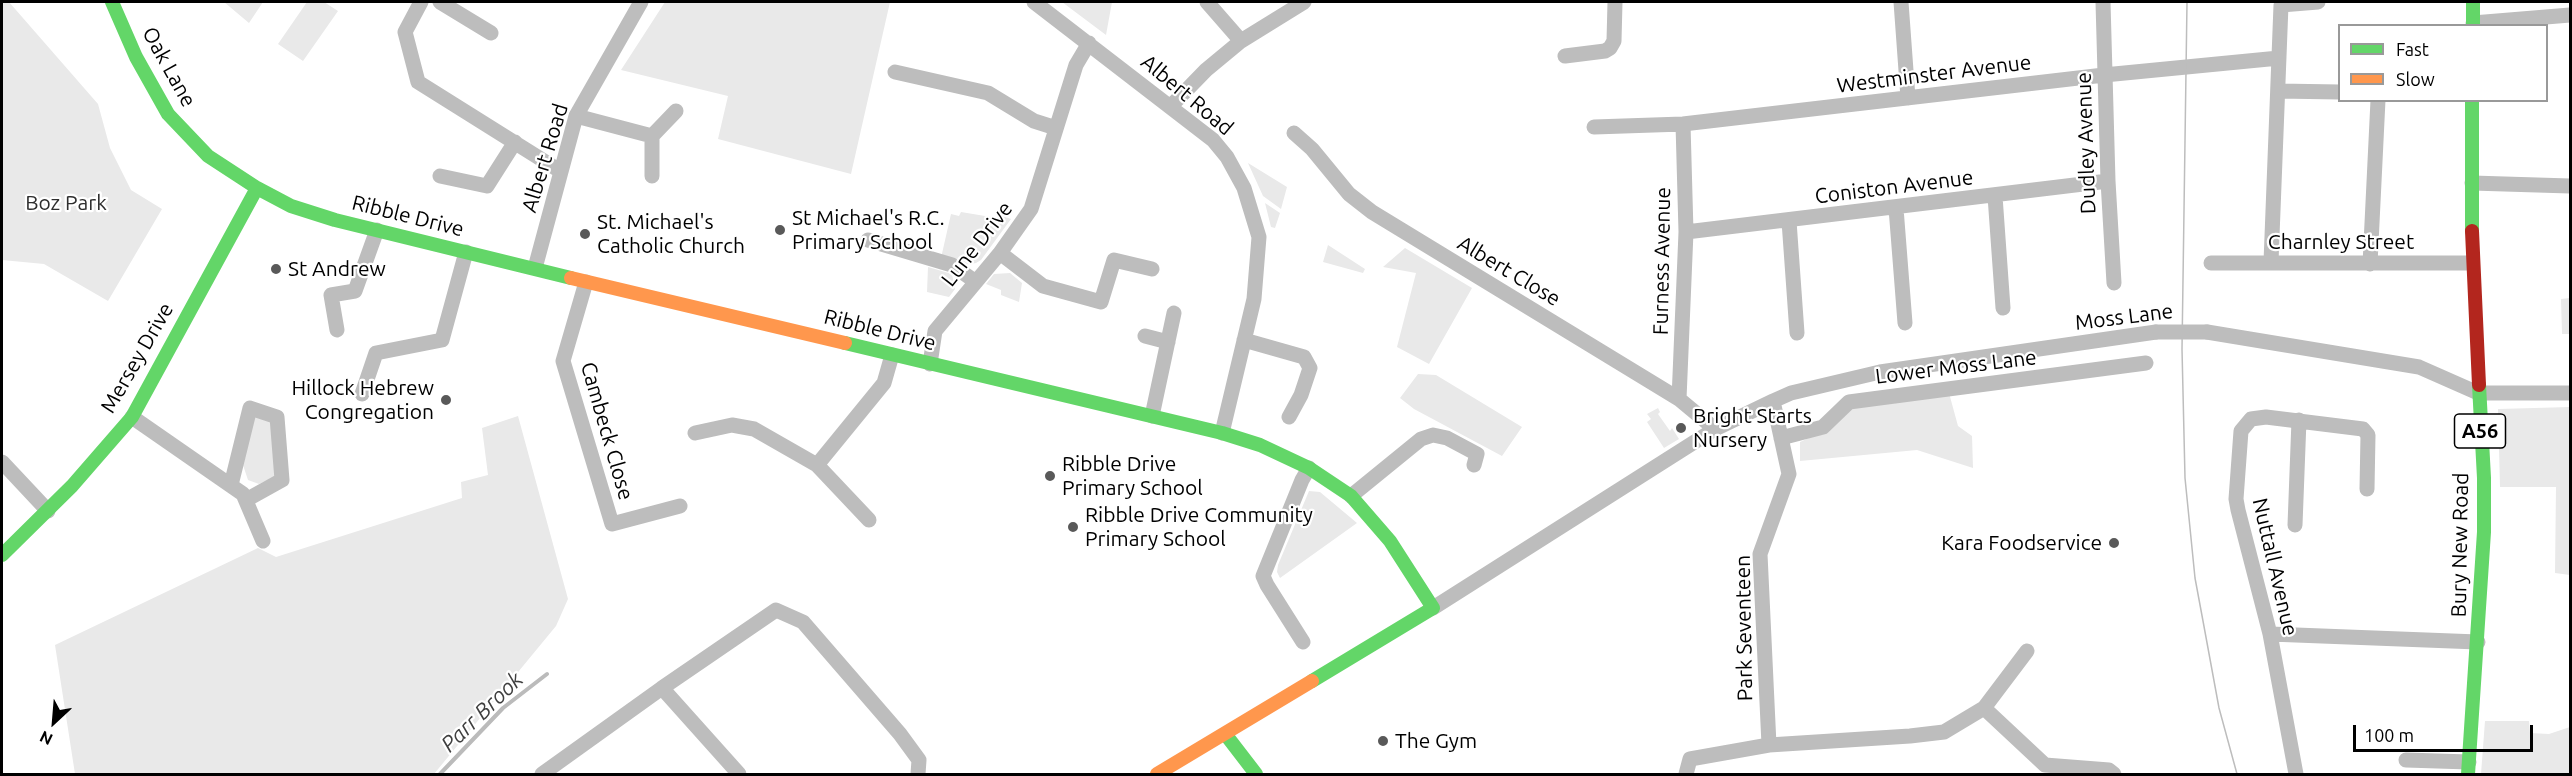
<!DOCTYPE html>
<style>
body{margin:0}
#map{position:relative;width:2572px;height:776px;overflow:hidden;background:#fff;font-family:Ubuntu,sans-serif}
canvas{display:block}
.frame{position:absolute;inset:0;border:3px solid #000;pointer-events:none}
.legend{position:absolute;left:2338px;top:24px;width:210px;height:78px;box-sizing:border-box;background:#fff;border:2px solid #999;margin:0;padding:8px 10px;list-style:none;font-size:18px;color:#000}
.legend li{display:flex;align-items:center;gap:12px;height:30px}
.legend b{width:30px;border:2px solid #999}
.north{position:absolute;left:24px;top:692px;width:60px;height:60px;-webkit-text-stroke:4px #fff;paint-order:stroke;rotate:206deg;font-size:16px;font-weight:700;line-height:24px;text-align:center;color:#000}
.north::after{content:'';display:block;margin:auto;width:21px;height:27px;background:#000;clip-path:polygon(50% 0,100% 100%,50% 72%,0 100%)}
.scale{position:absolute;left:2353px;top:725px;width:180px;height:27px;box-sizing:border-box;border:3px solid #000;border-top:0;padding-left:8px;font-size:18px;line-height:21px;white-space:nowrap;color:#000;-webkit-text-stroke:4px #fff;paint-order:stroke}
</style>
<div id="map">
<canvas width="2572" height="776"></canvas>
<div class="frame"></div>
<ul class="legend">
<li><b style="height:8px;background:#63d668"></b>Fast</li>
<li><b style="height:8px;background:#ff974d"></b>Slow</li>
</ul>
<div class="north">N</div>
<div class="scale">100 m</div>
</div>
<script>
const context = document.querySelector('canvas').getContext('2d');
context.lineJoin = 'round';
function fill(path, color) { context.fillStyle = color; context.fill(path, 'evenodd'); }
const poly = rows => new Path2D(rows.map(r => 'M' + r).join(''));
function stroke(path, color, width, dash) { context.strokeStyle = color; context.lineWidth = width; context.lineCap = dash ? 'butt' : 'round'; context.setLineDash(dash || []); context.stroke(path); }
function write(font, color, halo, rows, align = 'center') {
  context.font = font + ' Ubuntu,sans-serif'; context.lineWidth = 4.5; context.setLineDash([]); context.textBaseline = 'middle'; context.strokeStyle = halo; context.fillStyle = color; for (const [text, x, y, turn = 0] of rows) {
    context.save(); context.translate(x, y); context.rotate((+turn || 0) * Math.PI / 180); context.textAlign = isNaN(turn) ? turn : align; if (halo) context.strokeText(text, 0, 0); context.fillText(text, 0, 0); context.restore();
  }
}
fill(poly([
 [2,2,9,2,98,104,110,148,131,190,162,209,108,301,44,264,2,260],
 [224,2,263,2,249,23],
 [307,2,324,2,338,11,303,61,278,44],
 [665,2,890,2,851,174,718,139,728,96,621,70],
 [1062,2,1112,2,1106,35],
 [1248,163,1287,187,1281,209,1263,196],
 [1265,203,1280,213,1275,228,1271,227],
 [961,212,997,218,1000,215,1011,219,981,260,976,263,964,265,941,258,951,214,959,216],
 [1328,245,1365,269,1363,273,1323,262],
 [1405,248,1472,288,1429,364,1397,347,1416,273,1383,267],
 [928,267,952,274,955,289,949,297,927,292],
 [1010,273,1022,283,1019,302,1001,295,1001,290,986,284,994,274],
 [2570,298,2570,334,2562,334,2561,299],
 [1418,374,1436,375,1522,427,1502,456,1414,409,1400,398],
 [1949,393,1958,426,1972,436,1973,468,1917,450,1800,461,1800,442,1826,430,1854,407],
 [2570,407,2570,575,2555,573,2556,487,2500,487,2498,409],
 [1658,408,1660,412,1658,414,1670,431,1672,428,1679,439,1664,448,1647,422,1651,419,1647,414],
 [518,416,568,599,556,626,434,774,75,774,55,645,258,548,276,557,462,498,461,482,488,475,482,428],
 [257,417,273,421,278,475,259,484,248,480,243,465,254,418],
 [1309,491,1320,492,1357,523,1280,578,1277,572,1278,565],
 [2485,721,2529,721,2530,733,2549,734,2570,727,2570,774,2481,774]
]), '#e9e9e9');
stroke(poly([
 [440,774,503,708,547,674]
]), '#bbb', 4);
stroke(poly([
 [421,2,405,32,418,82,560,171],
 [440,2,491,33],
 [1034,2,1213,140,1227,157,1244,188,1259,237,1254,299,1222,433],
 [1207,2,1241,41],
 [1901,2,1908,98],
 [2103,2,2108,181,2114,283],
 [2473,23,2570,15],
 [1565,56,1605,51,1610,48,1614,41,1615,2],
 [895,72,988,93,1034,121,1056,128],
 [2278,91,2340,92],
 [1171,106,1206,70,1241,41,1304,2],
 [576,116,652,136],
 [1594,127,1683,124,2104,75,2279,58],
 [1294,133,1312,149,1349,194,1372,212,1679,399,1715,429],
 [440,176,487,186,515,142],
 [652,176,652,136,676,111],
 [2472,183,2570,186],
 [1995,196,2003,308],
 [1896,208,1905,323],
 [1789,221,1797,333],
 [1686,232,2108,181],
 [868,240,952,265,976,282],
 [1000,253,1043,286,1101,302,1114,260,1152,269],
 [2271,262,2281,5,2318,2],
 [2211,263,2472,263],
 [2370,264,2378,100],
 [535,268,576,116,641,2],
 [586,282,563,361,612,524,680,506],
 [337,330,331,295,355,291,377,230],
 [2207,332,2419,367,2478,393,2570,393],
 [1145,336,1168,342],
 [1244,340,1304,357,1310,368,1301,395,1289,417],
 [930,364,935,331,1000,253,1031,209,1076,65,1089,43],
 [362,394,376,353,442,340,466,252],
 [1679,399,1686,232,1683,124],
 [1773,401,1791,393,1880,372,2156,332],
 [1152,416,1174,313],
 [132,417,243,494,263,541],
 [695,433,732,425,754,429,817,465,869,520],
 [1781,438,1823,427,1849,402,2146,363],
 [2,462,48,511],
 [817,465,884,383,892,355],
 [231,485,250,408,277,417,282,480,246,500],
 [1351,496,1421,439,1433,435,1447,438,1477,454,1474,465],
 [2295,525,2299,420],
 [1433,608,1715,429,1773,401,1789,474,1760,554,1769,745],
 [2270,634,2478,642],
 [1303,642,1267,585,1263,576,1302,480,1309,468],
 [1984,708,2045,765,2109,770,2114,774],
 [2406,760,2469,762],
 [542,774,662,688],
 [739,774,662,688,776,610,803,622,900,734,919,760,918,774],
 [1686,774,1690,759,1769,745,1910,736,1944,732,1984,708,2027,651],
 [2296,774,2270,634,2238,510,2236,499,2241,431,2251,419,2266,417,2363,429,2368,435,2367,489]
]), '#bdbdbd', 15);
stroke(poly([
 [112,2,136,57,168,114,208,156,257,188,291,206,335,220,571,278],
 [2473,2,2473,26],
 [2472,100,2472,231],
 [845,343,1222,433,1260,445,1309,468,1351,496,1390,541,1433,608,1312,681],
 [2,555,72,486,132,417,257,188],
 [1226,735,1256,774],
 [2468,774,2484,532,2484,478,2479,385]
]), '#63d668', 14);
stroke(poly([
 [571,278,845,343],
 [1157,774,1312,681]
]), '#ff974d', 14);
stroke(poly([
 [2472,231,2479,385]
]), '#b3261e', 14);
stroke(poly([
 [2187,2,2182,349,2185,478,2195,578,2203,621,2219,708,2237,774]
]), '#bdbdbd', 1.5);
stroke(poly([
 [2156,332,2207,332]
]), '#bdbdbd', 15);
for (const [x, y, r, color] of [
 [780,230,6,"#595959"],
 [585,234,6,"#595959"],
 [276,269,6,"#595959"],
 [446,400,6,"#595959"],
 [1681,428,6,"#595959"],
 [1050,476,6,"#595959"],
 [1073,527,6,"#595959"],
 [2114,543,6,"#595959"],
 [1383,741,6,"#595959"]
]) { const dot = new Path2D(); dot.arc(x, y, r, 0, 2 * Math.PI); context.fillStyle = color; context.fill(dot); stroke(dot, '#fff', 2); }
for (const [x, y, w] of [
 [2480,431,51]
]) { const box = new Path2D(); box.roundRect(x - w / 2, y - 17, w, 34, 4.5); context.fillStyle = '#fff'; context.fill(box); stroke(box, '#000', 1.5); }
write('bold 20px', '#000', null, [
 ["A56",2480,431]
]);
write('21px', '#000', '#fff', [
 ["Oak Lane",169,67,61],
 ["Westminster Avenue",1934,74,-7],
 ["Albert Road",1187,95,40],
 ["Dudley Avenue",2086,143,-92],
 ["Albert Road",545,158,-73],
 ["Coniston Avenue",1894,187,-7],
 ["Ribble Drive",408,216,14],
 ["Charnley Street",2341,242],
 ["Lune Drive",977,244,-52],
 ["Furness Avenue",1662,261,-89],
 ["Albert Close",1509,271,31],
 ["Moss Lane",2124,317,-7],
 ["Ribble Drive",880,330,14],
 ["Mersey Drive",137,358,-60],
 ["Lower Moss Lane",1956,367,-7],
 ["Cambeck Close",607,431,74],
 ["Bury New Road",2460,545,-89],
 ["Nuttall Avenue",2275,567,77],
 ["Park Seventeen",1744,628,-91]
]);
write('21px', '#2e2e2e', '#fff', [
 ["Boz Park",66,203]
]);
write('21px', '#000', '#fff', [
 ["St Michael's R.C.",792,218],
 ["Primary School",792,242],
 ["St. Michael's",597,222],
 ["Catholic Church",597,246],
 ["St Andrew",288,269],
 ["Hillock Hebrew",434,388,"right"],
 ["Congregation",434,412,"right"],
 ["Bright Starts",1693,416],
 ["Nursery",1693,440],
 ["Ribble Drive",1062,464],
 ["Primary School",1062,488],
 ["Ribble Drive Community",1085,515],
 ["Primary School",1085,539],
 ["Kara Foodservice",2102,543,"right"],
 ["The Gym",1395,741]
], 'left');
write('italic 22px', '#3f3f3f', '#fff', [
 ["Parr Brook",482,712,-44]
]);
</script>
